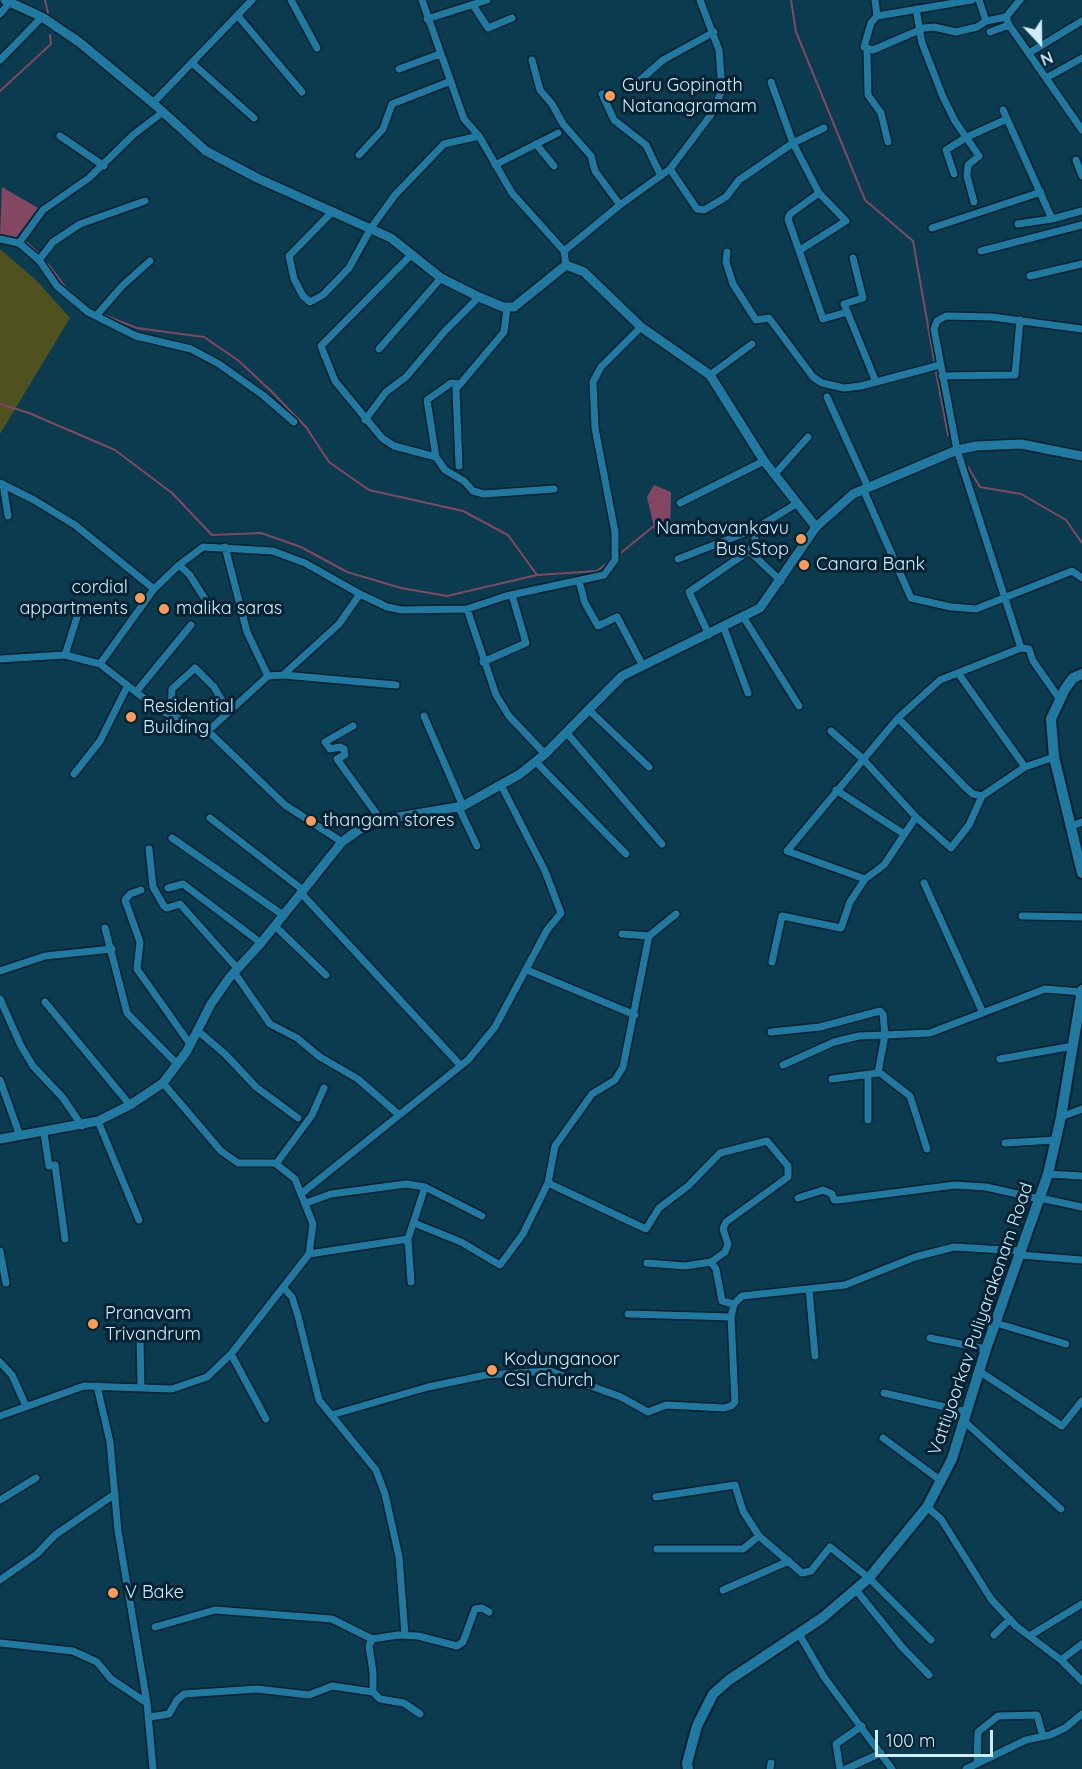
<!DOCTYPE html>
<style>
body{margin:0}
#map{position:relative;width:1082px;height:1769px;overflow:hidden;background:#0b3b4f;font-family:Quicksand,sans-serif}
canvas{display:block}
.north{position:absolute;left:1010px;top:12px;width:60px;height:60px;-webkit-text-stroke:4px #002131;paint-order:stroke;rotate:158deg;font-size:16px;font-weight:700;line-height:24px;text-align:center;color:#ceedfe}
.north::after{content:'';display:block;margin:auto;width:21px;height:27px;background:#ceedfe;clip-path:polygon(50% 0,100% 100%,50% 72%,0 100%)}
.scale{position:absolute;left:875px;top:1730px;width:118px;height:27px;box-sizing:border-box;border:3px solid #ceedfe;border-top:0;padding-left:8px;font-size:18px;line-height:21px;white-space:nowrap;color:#ceedfe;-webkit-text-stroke:4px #002131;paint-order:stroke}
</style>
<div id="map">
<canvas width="1082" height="1769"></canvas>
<div class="north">N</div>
<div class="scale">100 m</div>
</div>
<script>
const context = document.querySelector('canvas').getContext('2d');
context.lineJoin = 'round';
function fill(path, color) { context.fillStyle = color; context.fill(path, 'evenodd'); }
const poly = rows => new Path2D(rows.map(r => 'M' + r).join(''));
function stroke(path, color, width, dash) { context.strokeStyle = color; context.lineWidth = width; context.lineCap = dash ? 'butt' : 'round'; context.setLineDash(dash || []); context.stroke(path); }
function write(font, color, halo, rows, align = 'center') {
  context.font = font + ' Quicksand,sans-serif'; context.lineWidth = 6; context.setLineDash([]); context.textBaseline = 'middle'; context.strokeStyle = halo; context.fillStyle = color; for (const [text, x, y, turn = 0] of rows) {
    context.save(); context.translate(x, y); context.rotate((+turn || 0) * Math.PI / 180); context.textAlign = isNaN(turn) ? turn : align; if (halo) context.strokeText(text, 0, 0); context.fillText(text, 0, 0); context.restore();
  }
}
fill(poly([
 [0,249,36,280,70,318,0,434]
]), '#4f521f');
fill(poly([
 [2,187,38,208,16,238,0,234],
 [654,485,671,492,670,530,656,535,647,497]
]), '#834762');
stroke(poly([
 [45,0,48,13],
 [791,0,796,32,865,200,913,241,934,360],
 [0,91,51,44,50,35],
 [27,243,39,254],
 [48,264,66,288,92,311],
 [101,314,137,328,204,337,239,361,272,392,306,427,329,462,369,490,463,511,508,535,537,575],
 [936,372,948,435],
 [0,404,29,413,115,450,172,493,212,535,261,533,301,547,347,572,401,588,447,596,537,575,597,571,609,562],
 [968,467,980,487,1021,494,1066,520,1082,543],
 [622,552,655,525]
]), '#834762', 2);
const minor = poly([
 [291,0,317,48],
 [422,0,464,119,479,136,512,193,564,251,566,265],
 [875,0,877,16],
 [972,0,877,16,871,23,864,47,873,50,924,28,934,27,956,32,977,27,986,21],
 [979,0,986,21,1006,17],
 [1020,0,1006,17,1009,25,1082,130],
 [473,5,488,28,512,18],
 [916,9,922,43,943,97,955,121,979,156,968,165,967,176,974,202],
 [0,14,10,2],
 [238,16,302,92],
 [427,19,487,0],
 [990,32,1009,25],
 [867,50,868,95,881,113,888,142],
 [1029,53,1082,21],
 [0,60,42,17],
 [532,60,540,90,552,104,563,124,591,156,595,171,620,205],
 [192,63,254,118],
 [399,69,440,54],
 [1048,77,1082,58],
 [639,81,663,60,714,32],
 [771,82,793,143,824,128],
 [602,94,614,120,646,145,661,176],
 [153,103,252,0],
 [1003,110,1052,219,1082,211],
 [60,136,104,166],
 [536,144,554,166],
 [359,155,383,129,392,104,451,81],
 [1076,160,1082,176],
 [495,165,558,133],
 [670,169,713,112,722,90,719,50,700,0],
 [954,174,946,150,967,137,1007,119],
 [819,193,790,214,788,219,823,319,847,312],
 [333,211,289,256,294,279,303,296,310,302,323,295,349,268,371,228,395,195,444,144,479,136],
 [1018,224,1052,219],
 [932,228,1041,192],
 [0,239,19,243,39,260,57,286,88,312,136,336,191,349,219,364,264,396,294,422],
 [19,243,43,210,89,178,133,135,163,112],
 [564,251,620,205,670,169,697,209,704,210,726,197,739,180,793,143,819,193,846,221,800,250],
 [981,251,1082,225],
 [727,252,726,262,733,284,756,320,769,318,813,377,822,383,844,388,861,386,940,365],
 [412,254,321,346,335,381,382,438,394,446,436,457,445,470,464,481,473,491,484,494,554,489],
 [853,258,863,298,844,304,876,382],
 [39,260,53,242,80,224,145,201],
 [1030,276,1082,264],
 [96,316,122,286,150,261],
 [379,349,441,278],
 [710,375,752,344],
 [942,376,1015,375,1020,320],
 [827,397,868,487],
 [365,420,386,392,406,377,445,331,479,297],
 [436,457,427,400,451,383,460,384],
 [459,466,456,389,504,332,507,308],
 [774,475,808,437],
 [0,483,34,500,75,525,154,589],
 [3,484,8,516],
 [863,489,911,598,951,607,976,609,1072,571,1082,578],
 [680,503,764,461],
 [225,547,247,632,268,676],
 [749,551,781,581],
 [678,559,755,529],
 [179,565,203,547,273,551,305,563,360,594,387,607,402,610,467,609,506,596,604,575,615,560,615,532,595,428,593,382,601,367,641,327],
 [579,581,585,603,598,626,617,617,643,666],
 [467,609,496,695,509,716,545,754],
 [744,618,799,706],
 [724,628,748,693],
 [709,635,689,592,749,551,755,541,755,529,796,504],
 [65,655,77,617],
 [0,659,65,655,100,664,159,710,208,731,285,805,342,842],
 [483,662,526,643,512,595],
 [100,664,154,589,179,565,189,574,205,599],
 [958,673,1025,767],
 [283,675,396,685],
 [136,692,191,625],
 [1059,698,1033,661,1029,649,1021,648,957,450,934,329,937,321,946,316,992,317,1082,329],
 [588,709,649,767],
 [171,716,172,689,195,668,214,687,228,711],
 [424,716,463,806],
 [898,718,965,787,973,794,982,796],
 [353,726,325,742,330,749,340,747,344,749,345,755,337,759,381,820],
 [208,731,268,676,283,675,339,624,360,594],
 [831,731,863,759,916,817,951,848,969,825,982,796,1025,767,1054,757],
 [566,732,662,844],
 [536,762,626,854],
 [74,774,100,741,127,687],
 [836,790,904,834],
 [459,808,477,846],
 [210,818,303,890],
 [1072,826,1082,822],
 [172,838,283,915],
 [149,849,153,887,164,906,167,908,180,904,237,968],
 [865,879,787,851,898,718,940,680,1021,648],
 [924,883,983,1013],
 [168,888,183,884,261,943],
 [141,890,130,894,125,900,140,942,137,969,190,1044],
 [301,893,461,1066],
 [676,914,649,936,623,1067,615,1080,592,1094,555,1146,548,1183,646,1229,659,1208,688,1186,720,1153,767,1141,788,1166,788,1177,726,1222,723,1229,728,1244,725,1252,711,1262],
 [1022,916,1082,917],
 [275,926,326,975],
 [105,928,127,1013,177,1064],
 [622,934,649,936],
 [772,962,782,916,841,928,850,902,865,879,884,865,916,817],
 [527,970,635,1015],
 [0,971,45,956,112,949],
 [234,972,270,1024,297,1038,320,1057,358,1079,398,1114],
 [0,999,21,1046,33,1066,63,1098,82,1126],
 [45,1002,130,1105],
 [198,1031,225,1054,256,1087,298,1118],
 [771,1032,820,1027,880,1011,883,1014,885,1035,930,1033,1045,989,1082,992],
 [1000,1059,1073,1046],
 [783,1065,834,1042,859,1036,885,1035,878,1073,832,1079],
 [879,1072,910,1096,927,1149],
 [0,1080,20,1136],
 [163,1083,221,1151,238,1163,275,1163,295,1179,313,1224,309,1254,408,1239],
 [1061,1117,1082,1109],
 [868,1120,868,1075],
 [98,1121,139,1220],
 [44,1133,49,1166,55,1165,65,1239],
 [1005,1143,1056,1140],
 [276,1164,312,1115,324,1088],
 [1048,1174,1082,1176],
 [302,1193,468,1060,495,1027,547,930,561,913,545,871,501,785],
 [798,1198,823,1190,832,1194,834,1200,838,1200,955,1185,986,1187,1040,1199],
 [1040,1198,1082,1207],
 [306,1203,331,1194,406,1184,425,1187],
 [414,1223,461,1242,500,1265,523,1234,548,1183],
 [0,1251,6,1283],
 [1020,1255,1082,1260],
 [647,1263,685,1266,711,1262,716,1269,722,1301,734,1304],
 [411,1282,408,1239,425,1187,482,1216],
 [283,1287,292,1297,298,1316,319,1400,376,1470,385,1494,399,1557,405,1635],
 [809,1289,815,1356],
 [628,1314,731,1317],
 [996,1323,1066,1344],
 [110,1336,140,1335,141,1388],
 [930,1338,986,1349],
 [231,1354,266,1419],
 [0,1362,12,1375,26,1406],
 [979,1371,1062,1426,1082,1401],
 [97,1386,110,1442,118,1531,147,1703],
 [884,1393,967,1412],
 [331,1415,428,1387,486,1375,550,1371,621,1397,648,1412,666,1405,724,1408,731,1406,735,1402,731,1317,734,1304,742,1296,845,1285,915,1257,954,1247,1022,1251],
 [0,1416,84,1386,172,1389,207,1377,231,1354,309,1254],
 [964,1421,1061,1509],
 [883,1438,940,1480],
 [656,1497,735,1485,743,1511,759,1536,802,1573,811,1571,830,1547,869,1578,931,1640],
 [0,1500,36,1478],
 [927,1507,941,1519,991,1599,1016,1626,1061,1660,1082,1681],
 [657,1549,743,1549,759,1536],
 [0,1580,37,1554,55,1535,115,1494],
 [723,1590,789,1561],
 [856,1590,902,1647,929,1675],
 [155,1627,215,1610,332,1619,372,1639],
 [799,1634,824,1677,892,1769],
 [994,1635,1010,1619],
 [1031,1635,1082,1604],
 [0,1643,73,1651,97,1662,111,1679,147,1703,153,1769],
 [1061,1660,1082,1644],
 [373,1692,373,1672,369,1646,372,1639,398,1635,418,1636,457,1646,463,1642,475,1609,482,1608,489,1612],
 [150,1717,169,1714,177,1700,184,1694,257,1689,309,1695,332,1686,373,1692,380,1699,404,1703,420,1714],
 [977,1763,978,1732,998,1716,1037,1715,1043,1736],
 [770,1769,771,1763],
 [840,1769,836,1744,862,1726],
 [846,1769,881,1753],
 [966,1769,1026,1740,1050,1735,1065,1728,1082,1714]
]);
const tertiary = poly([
 [5,0,42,17,79,42,153,103,206,151,257,178,391,238,441,278,479,297,503,307,514,307,566,265,584,272,641,327,710,375,764,461,816,527,853,494,957,450,976,446,1021,444,1082,456],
 [0,1139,98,1121,130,1105,163,1083,187,1051,211,1004,229,978,261,943,342,842,357,831,381,820,463,806,520,774,545,754,622,676,760,608,816,527]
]);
const secondary = poly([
 [1082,674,1073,678,1065,689,1051,719,1054,757,1082,873],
 [688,1769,687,1763,697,1726,713,1694,729,1680,822,1618,869,1578,927,1507,952,1459,986,1349,1048,1174,1061,1117,1082,990]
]);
stroke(minor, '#05202d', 10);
stroke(tertiary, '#05202d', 12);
stroke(secondary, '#05202d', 14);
stroke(minor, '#1f79a0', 7);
stroke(tertiary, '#1f79a0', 9);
stroke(secondary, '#1f79a0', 10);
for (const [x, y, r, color] of [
 [610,96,6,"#fe9b59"],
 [801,539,6,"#fe9b59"],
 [804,565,6,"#fe9b59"],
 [140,598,6,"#fe9b59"],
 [164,609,6,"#fe9b59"],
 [131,717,6,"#fe9b59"],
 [311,821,6,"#fe9b59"],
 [93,1324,6,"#fe9b59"],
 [492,1370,6,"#fe9b59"],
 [113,1593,6,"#fe9b59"]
]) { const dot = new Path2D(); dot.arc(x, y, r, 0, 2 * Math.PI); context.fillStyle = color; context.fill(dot); stroke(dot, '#002131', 2); }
write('18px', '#ceedfe', '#002131', [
 ["Guru Gopinath",622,86],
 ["Natanagramam",622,107],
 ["Nambavankavu",789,529,"right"],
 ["Bus Stop",789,550,"right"],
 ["Canara Bank",816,565],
 ["cordial",128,588,"right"],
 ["appartments",128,609,"right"],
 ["malika saras",176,609],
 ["Residential",143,707],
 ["Building",143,728],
 ["thangam stores",323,821],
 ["Pranavam",105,1314],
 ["Trivandrum",105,1335],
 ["Kodunganoor",504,1360],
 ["CSI Church",504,1381],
 ["V Bake",125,1593]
], 'left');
write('18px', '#ceedfe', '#002131', [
 ["Vattiyoorkav Puliyarakonam Road",981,1319,-71]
]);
</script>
